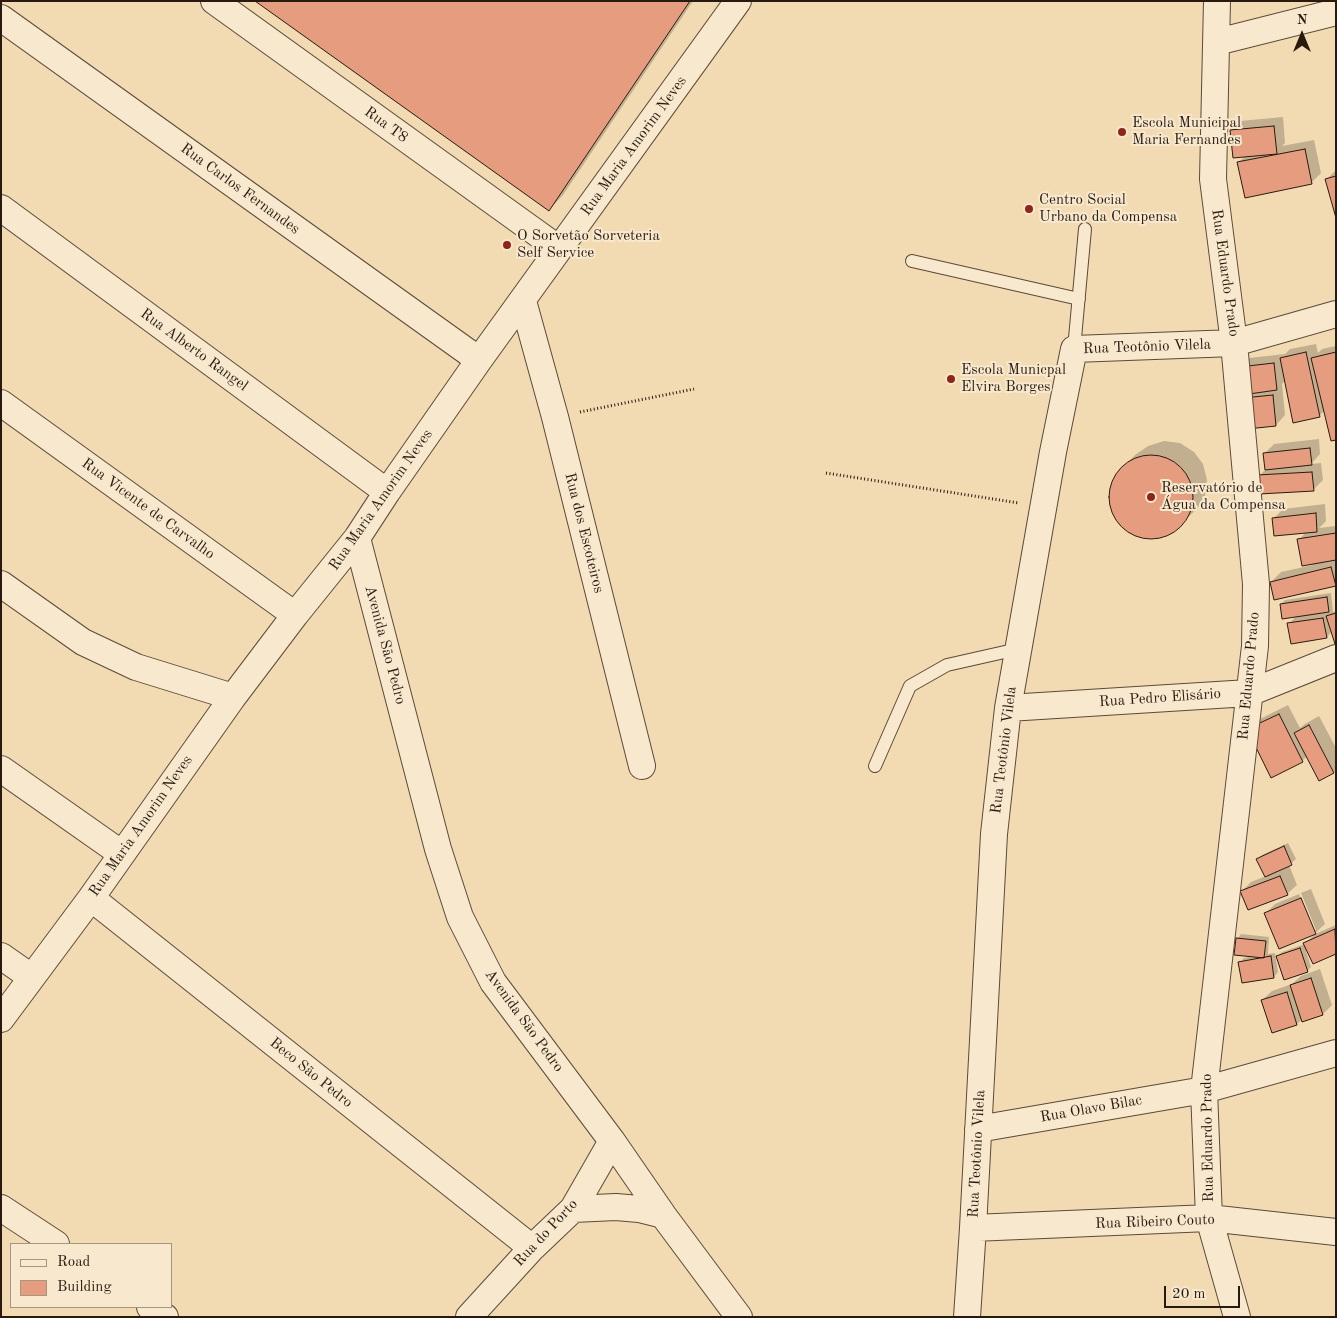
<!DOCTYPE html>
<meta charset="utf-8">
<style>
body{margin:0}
#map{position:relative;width:1337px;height:1318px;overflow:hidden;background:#f2dbb3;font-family:"Old Standard TT",serif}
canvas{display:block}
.frame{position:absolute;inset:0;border:2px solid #291a10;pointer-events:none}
.legend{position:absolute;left:10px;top:1243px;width:162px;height:65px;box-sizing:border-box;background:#f7e8ce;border:1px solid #a59682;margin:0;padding:6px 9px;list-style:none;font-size:15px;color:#291a10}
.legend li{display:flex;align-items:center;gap:10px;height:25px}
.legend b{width:25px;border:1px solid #a59682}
.north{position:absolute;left:1277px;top:10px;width:50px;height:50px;-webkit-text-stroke:4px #f7e8ce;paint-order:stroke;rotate:0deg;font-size:14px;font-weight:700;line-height:20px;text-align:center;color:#291a10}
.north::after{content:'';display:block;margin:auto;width:18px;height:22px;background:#291a10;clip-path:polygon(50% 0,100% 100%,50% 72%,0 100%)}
.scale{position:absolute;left:1164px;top:1286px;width:76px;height:22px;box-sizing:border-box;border:2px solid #291a10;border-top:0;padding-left:6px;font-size:15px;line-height:18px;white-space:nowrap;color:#291a10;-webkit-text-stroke:4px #f7e8ce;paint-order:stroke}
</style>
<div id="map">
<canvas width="1337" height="1318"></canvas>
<div class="frame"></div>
<ul class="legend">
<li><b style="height:6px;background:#f7e8ce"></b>Road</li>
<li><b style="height:14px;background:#e69d7f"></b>Building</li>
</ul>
<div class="north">N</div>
<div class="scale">20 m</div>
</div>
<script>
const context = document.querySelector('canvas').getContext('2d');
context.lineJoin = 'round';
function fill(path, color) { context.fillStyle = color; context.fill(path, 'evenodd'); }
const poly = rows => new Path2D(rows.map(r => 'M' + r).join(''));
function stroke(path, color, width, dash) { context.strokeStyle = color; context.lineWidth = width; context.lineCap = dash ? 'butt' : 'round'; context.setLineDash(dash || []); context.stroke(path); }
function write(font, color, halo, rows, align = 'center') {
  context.font = font + ' "Old Standard TT",serif'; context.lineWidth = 4; context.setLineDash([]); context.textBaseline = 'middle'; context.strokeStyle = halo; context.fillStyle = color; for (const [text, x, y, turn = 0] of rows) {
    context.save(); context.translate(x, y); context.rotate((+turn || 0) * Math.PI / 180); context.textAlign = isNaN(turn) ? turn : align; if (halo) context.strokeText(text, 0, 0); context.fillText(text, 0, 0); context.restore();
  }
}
fill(poly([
 [257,1,693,1,563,195,549,210],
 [1283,117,1285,143,1282,146,1314,140,1321,173,1311,183,1239,162,1246,155,1231,130,1240,121],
 [1336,170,1336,213,1326,180],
 [1316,344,1318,353,1322,349,1336,346,1336,439,1325,410,1319,416,1286,380,1282,384,1285,415,1276,425,1248,428,1240,368,1249,358,1285,354,1290,349],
 [1319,439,1320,454,1311,464,1321,463,1323,480,1313,490,1259,476,1266,469,1264,454,1274,444],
 [1164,441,1180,443,1194,452,1203,464,1207,480,1205,496,1197,509,1169,534,1153,538,1138,536,1124,528,1114,515,1110,500,1112,484,1120,470,1135,455,1148,446],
 [1325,504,1326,521,1319,528,1336,526,1336,584,1271,582,1281,572,1313,565,1299,540,1307,531,1274,518,1283,509],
 [1331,593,1333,612,1336,611,1336,643,1332,631,1327,637,1289,624,1297,615,1281,604,1285,600],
 [1288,705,1300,728,1305,724,1319,716,1336,748,1336,770,1334,772,1319,779,1307,756,1302,761,1271,776,1258,720],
 [1288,843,1296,859,1289,865,1297,885,1287,894,1242,891,1251,882,1266,876,1258,859,1262,855],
 [1311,889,1325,924,1315,933,1265,914,1275,904,1299,894,1313,930,1316,930,1301,893],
 [1336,925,1336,952,1306,951,1311,967,1307,971,1278,956,1282,952,1305,944,1315,934],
 [1241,934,1269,937,1268,954,1275,953,1278,972,1274,977,1240,962,1244,958,1254,956,1237,939],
 [1320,969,1332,1005,1323,1014,1303,1021,1302,1019,1297,1024,1273,1032,1262,1000,1272,991,1292,984,1301,976]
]), '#0003');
const building = poly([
 [255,1,690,1,549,211,255,1],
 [1274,126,1277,154,1233,158,1230,130,1274,126],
 [1305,149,1312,184,1245,198,1237,162,1305,149],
 [1336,176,1336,218,1325,179,1336,176],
 [1306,352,1320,417,1293,423,1280,358,1306,352],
 [1336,352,1336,440,1331,441,1311,358,1336,352],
 [1274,363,1277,390,1242,395,1239,367,1274,363],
 [1273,395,1276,426,1247,429,1243,398,1273,395],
 [1310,448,1312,465,1265,470,1263,453,1310,448],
 '1109 497a42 42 0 1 1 84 0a42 42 0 1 1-84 0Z',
 [1312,472,1314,491,1259,494,1257,475,1312,472],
 [1316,513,1317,532,1274,536,1272,518,1316,513],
 [1336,533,1336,560,1302,566,1297,539,1336,533],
 [1331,567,1336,586,1274,600,1270,582,1331,567],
 [1327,597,1329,612,1282,619,1280,604,1327,597],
 [1336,613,1336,644,1335,644,1326,616,1336,613],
 [1323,618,1327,638,1291,644,1287,623,1323,618],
 [1279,714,1303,762,1271,778,1247,729,1279,714],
 [1309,725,1334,773,1319,781,1294,733,1309,725],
 [1284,846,1292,865,1265,877,1256,859,1284,846],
 [1280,876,1288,895,1248,910,1240,891,1280,876],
 [1301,898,1316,934,1279,949,1264,913,1301,898],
 [1335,929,1336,954,1313,964,1303,943,1335,929],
 [1236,938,1266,941,1264,958,1234,955,1236,938],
 [1300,948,1308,972,1284,980,1276,956,1300,948],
 [1271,956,1274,978,1242,983,1238,962,1271,956],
 [1311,978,1323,1015,1302,1022,1290,985,1311,978],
 [1287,992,1297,1025,1272,1033,1261,1000,1287,992]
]);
fill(building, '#e69d7f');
stroke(building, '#291a10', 1);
const service = poly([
 [912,261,1079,299],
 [1074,349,1085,229],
 [875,766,910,686,947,665,1018,649]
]);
const minor = poly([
 [214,1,559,249],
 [1217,1,1213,179,1234,343,1256,584,1255,646,1204,1090,1209,1218,1237,1317],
 [1,18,479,360],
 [1217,42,1336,12],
 [1,208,387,492],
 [523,301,555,417,642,766],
 [1,403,295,615],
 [357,538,438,849,460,917,493,982,612,1141,663,1215,739,1317],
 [1,584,83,642,136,667,233,697],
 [1008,708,1249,693,1336,658],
 [1,769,122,854],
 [91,898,532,1248],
 [1,956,31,977],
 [1,1019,91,898,233,697,295,615,357,538,387,492,479,360,738,1],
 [978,1129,1204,1090,1336,1053],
 [1,1208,56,1244],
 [573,1209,616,1207,639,1209,663,1215],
 [973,1228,1209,1218,1336,1232],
 [150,1307,165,1317],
 [469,1317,532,1248,573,1209,612,1141],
 [967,1317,973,1228,994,834,1008,708,1053,452,1074,349,1234,343,1336,314]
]);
stroke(service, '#5b4a39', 14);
stroke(minor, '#5b4a39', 28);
stroke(poly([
 [580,412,694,389],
 [826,473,1019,503]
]), '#291a10', 3, [1, 2.5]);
stroke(service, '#f7e8ce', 12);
stroke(minor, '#f7e8ce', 26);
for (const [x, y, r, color] of [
 [1122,132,5,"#8f2418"],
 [1029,209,5,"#8f2418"],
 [507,245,5,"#8f2418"],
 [951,379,5,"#8f2418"],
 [1151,497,5,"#8f2418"]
]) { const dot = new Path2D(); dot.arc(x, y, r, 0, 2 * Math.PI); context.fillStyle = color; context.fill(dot); stroke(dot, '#f7e8ce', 2); }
write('15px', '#291a10', '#f7e8ce', [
 ["Escola Municipal",1132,123],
 ["Maria Fernandes",1132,140],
 ["Centro Social",1039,200],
 ["Urbano da Compensa",1039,217],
 ["O Sorvetão Sorveteria",517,236],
 ["Self Service",517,253],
 ["Escola Municpal",961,370],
 ["Elvira Borges",961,387],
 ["Reservatório de",1161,488],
 ["Água da Compensa",1161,505]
], 'left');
write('15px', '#291a10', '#f7e8ce', [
 ["Rua T8",386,125,36],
 ["Rua Maria Amorim Neves",634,146,-54],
 ["Rua Carlos Fernandes",240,189,36],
 ["Rua Eduardo Prado",1225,273,82],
 ["Rua Teotônio Vilela",1147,347,-2],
 ["Rua Alberto Rangel",194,350,36],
 ["Rua Maria Amorim Neves",381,500,-55],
 ["Rua Vicente de Carvalho",148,509,36],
 ["Rua dos Escoteiros",584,533,76],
 ["Avenida São Pedro",385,645,75],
 ["Rua Eduardo Prado",1249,676,-85],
 ["Rua Pedro Elisário",1160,698,-4],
 ["Rua Teotônio Vilela",1004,750,-83],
 ["Rua Maria Amorim Neves",141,826,-55],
 ["Avenida São Pedro",524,1021,54],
 ["Beco São Pedro",311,1073,39],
 ["Rua Olavo Bilac",1091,1109,-10],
 ["Rua Eduardo Prado",1208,1138,-91],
 ["Rua Teotônio Vilela",977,1154,-87],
 ["Rua Ribeiro Couto",1155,1222,-2],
 ["Rua do Porto",546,1233,-47]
]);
</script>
